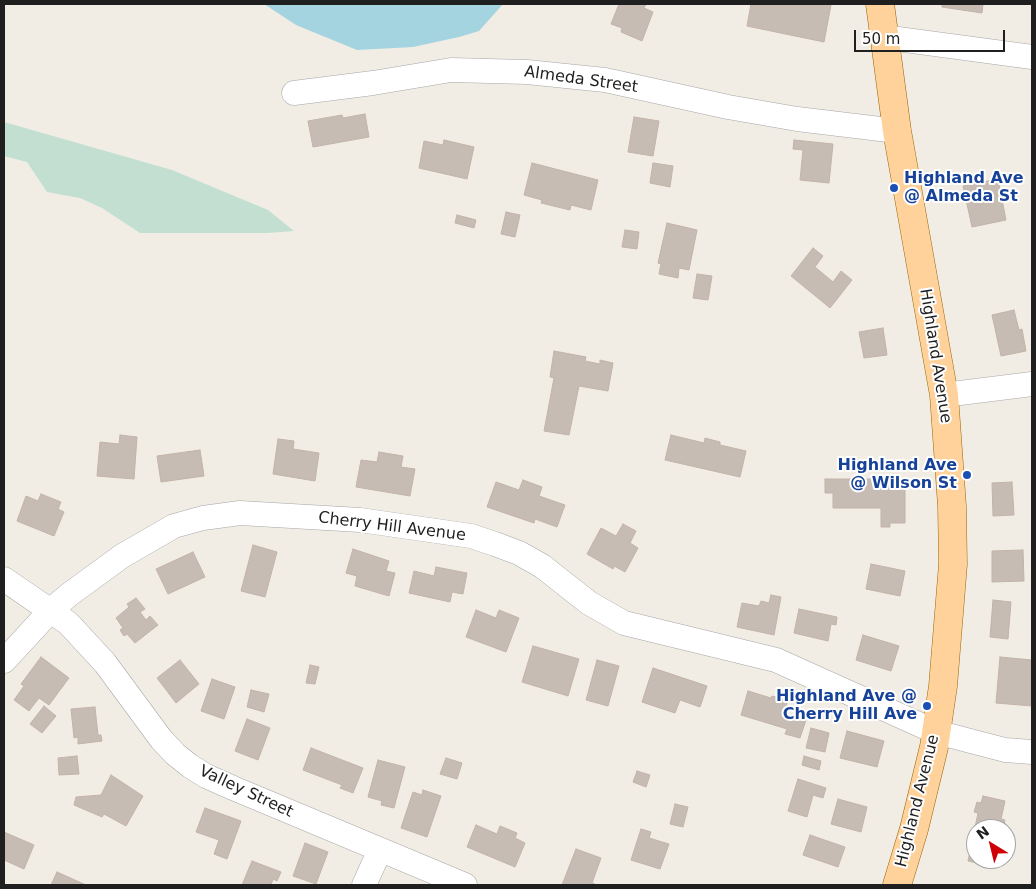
<!DOCTYPE html>
<style>
body{margin:0}
#map{position:relative;width:1036px;height:889px;overflow:hidden;background:#f1ede5;font-family:"DejaVu Sans",sans-serif}
canvas{display:block}
.frame{position:absolute;inset:0;border:5px solid #1f1f1f;pointer-events:none}
.north{position:absolute;left:966px;top:819px;width:50px;height:50px;box-sizing:border-box;background:#fff;border:1px solid #a5a5a5;border-radius:50%;rotate:324deg;font-size:14px;font-weight:700;line-height:20px;text-align:center;color:#1f1f1f}
.north::after{content:'';display:block;margin:auto;width:18px;height:22px;background:#cf0005;clip-path:polygon(50% 0,100% 100%,50% 72%,0 100%)}
.scale{position:absolute;left:854px;top:30px;width:151px;height:22px;box-sizing:border-box;border:2px solid #1f1f1f;border-top:0;padding-left:6px;font-size:15px;line-height:18px;white-space:nowrap;color:#1f1f1f;-webkit-text-stroke:4px #fff;paint-order:stroke}
</style>
<div id="map">
<canvas width="1036" height="889"></canvas>
<div class="frame"></div>
<div class="north">N</div>
<div class="scale">50 m</div>
</div>
<script>
const context = document.querySelector('canvas').getContext('2d');
context.lineJoin = 'round';
function fill(path, color) { context.fillStyle = color; context.fill(path, 'evenodd'); }
const poly = rows => new Path2D(rows.map(r => 'M' + r).join(''));
function stroke(path, color, width, dash) { context.strokeStyle = color; context.lineWidth = width; context.lineCap = dash ? 'butt' : 'round'; context.setLineDash(dash || []); context.stroke(path); }
function write(font, color, halo, rows, align = 'center') {
  context.font = font + ' "DejaVu Sans",sans-serif'; context.lineWidth = 4; context.setLineDash([]); context.textBaseline = 'middle'; context.strokeStyle = halo; context.fillStyle = color; for (const [text, x, y, turn = 0] of rows) {
    context.save(); context.translate(x, y); context.rotate((+turn || 0) * Math.PI / 180); context.textAlign = isNaN(turn) ? turn : align; if (halo) context.strokeText(text, 0, 0); context.fillText(text, 0, 0); context.restore();
  }
}
fill(poly([
 [4,122,172,170,268,210,294,231,267,233,140,233,102,208,80,198,47,192,27,162,4,156]
]), '#c2dfd1');
fill(poly([
 [264,4,503,4,479,31,459,37,413,47,357,50,296,25]
]), '#a4d4e0');
const building = poly([
 [619,4,646,4,644,8,653,12,642,41,621,32,622,28,611,24,619,4],
 [751,4,824,4,831,5,824,42,747,26,751,4],
 [942,4,983,4,982,13,942,7,942,4],
 [365,114,369,137,313,147,308,121,342,115,343,118,365,114],
 [634,117,659,121,653,156,628,152,634,117],
 [444,140,474,147,467,179,419,168,424,141,443,145,444,140],
 [794,140,833,144,829,183,800,180,803,150,793,149,794,140],
 [532,163,598,180,591,210,571,205,570,210,541,203,542,200,524,195,532,163],
 [653,163,673,166,670,187,650,183,653,163],
 [998,179,1006,220,972,227,963,186,998,179],
 [506,212,520,215,515,237,501,234,506,212],
 [457,215,476,220,474,228,455,223,457,215],
 [667,223,697,230,689,270,679,268,678,278,659,274,661,264,658,263,667,223],
 [625,230,639,232,637,249,622,247,625,230],
 [813,248,823,256,815,267,833,282,841,271,852,280,830,308,791,276,813,248],
 [697,274,712,276,708,300,693,298,697,274],
 [1014,310,1019,330,1022,329,1026,351,1001,356,992,315,1014,310],
 [883,328,887,355,864,358,859,332,883,328],
 [554,351,586,357,585,361,600,364,600,360,613,363,608,391,579,386,569,435,544,431,554,378,550,377,554,351],
 [120,435,137,437,134,479,97,476,100,442,119,444,120,435],
 [671,435,704,443,705,438,720,442,720,445,746,451,740,477,665,460,671,435],
 [278,439,294,441,293,449,319,453,315,481,273,474,278,439],
 [200,450,204,476,161,482,157,456,200,450],
 [379,452,403,456,401,467,415,469,410,496,356,487,361,460,377,462,379,452],
 [825,479,874,479,874,484,905,484,905,523,890,523,890,527,881,527,881,508,833,508,833,493,825,493,825,479],
 [523,480,542,487,539,496,565,505,557,527,535,519,534,523,487,507,496,482,519,490,523,480],
 [1012,482,1014,515,993,516,992,483,1012,482],
 [41,494,61,502,58,509,64,512,54,536,17,521,26,496,38,501,41,494],
 [623,524,636,531,630,543,638,548,625,572,614,566,613,569,587,554,601,528,616,536,623,524],
 [253,545,277,552,265,597,241,591,253,545],
 [353,549,389,561,386,571,395,573,389,596,355,586,357,576,346,573,353,549],
 [1023,550,1024,581,992,582,992,551,1023,550],
 [193,552,205,577,168,594,156,569,193,552],
 [871,564,905,571,900,596,866,589,871,564],
 [436,567,467,573,463,594,452,592,450,602,409,593,414,571,434,576,436,567],
 [771,595,781,597,774,635,737,627,742,603,759,606,761,601,769,603,771,595],
 [136,598,145,609,140,612,146,620,150,616,158,625,135,643,127,634,124,636,120,630,123,628,116,618,129,607,127,604,136,598],
 [993,600,1011,602,1008,639,990,637,993,600],
 [799,609,837,617,836,625,831,624,828,641,794,633,799,609],
 [476,610,496,618,499,610,519,618,506,652,466,637,476,610],
 [863,635,899,646,891,671,856,660,863,635],
 [533,646,579,659,568,696,522,682,533,646],
 [41,657,69,678,49,705,39,698,29,711,14,700,24,686,21,684,41,657],
 [1000,657,1032,660,1032,706,996,703,1000,657],
 [180,660,199,684,176,703,157,678,180,660],
 [597,660,619,666,608,706,586,700,597,660],
 [310,665,319,667,315,684,306,683,310,665],
 [653,668,707,686,700,707,680,700,675,713,642,702,653,668],
 [212,679,235,687,224,719,201,711,212,679],
 [251,690,269,694,264,712,247,707,251,690],
 [748,691,771,698,772,696,788,700,783,716,790,718,791,715,806,720,800,738,785,734,787,729,741,715,748,691],
 [44,706,56,716,42,733,30,724,44,706],
 [95,707,98,735,101,735,102,741,78,744,78,737,74,738,71,709,95,707],
 [247,719,270,728,258,760,235,751,247,719],
 [811,728,829,733,825,752,806,748,811,728],
 [847,731,884,741,877,767,840,758,847,731],
 [311,748,363,768,353,793,340,788,342,785,303,770,311,748],
 [77,756,79,774,59,775,58,758,77,756],
 [804,756,821,761,819,770,802,765,804,756],
 [446,758,462,763,457,779,440,774,446,758],
 [378,760,405,767,394,808,381,805,382,801,368,797,378,760],
 [637,771,650,775,646,787,633,782,637,771],
 [111,775,143,796,126,826,104,814,102,817,74,805,76,797,101,795,111,775],
 [798,779,826,788,823,798,813,795,807,817,788,811,798,779],
 [423,790,441,796,427,837,401,828,413,792,422,795,423,790],
 [983,796,1005,801,1001,819,1005,820,1003,829,976,829,976,859,997,859,995,867,968,861,978,813,974,812,977,802,981,803,983,796],
 [838,799,867,807,861,832,831,824,838,799],
 [675,804,688,807,683,827,670,824,675,804],
 [205,808,241,821,227,859,214,854,219,840,196,832,205,808],
 [476,825,497,834,500,826,517,833,515,838,525,843,515,867,467,847,476,825],
 [641,829,651,832,649,838,669,844,660,869,631,860,641,829],
 [4,832,34,845,24,869,4,860,4,832],
 [810,835,845,847,838,867,803,855,810,835],
 [305,843,328,852,316,884,293,876,305,843],
 [576,849,601,858,592,883,597,885,562,885,576,849],
 [252,861,281,872,277,881,273,879,271,885,242,885,252,861],
 [57,872,86,885,51,885,57,872]
]);
fill(building, '#c6bcb4');
stroke(building, '#c3b3a7', 1);
const minor = poly([
 [883,37,1032,57],
 [294,93,373,83,451,70,527,72,605,80,728,107,797,119,897,131],
 [944,395,1032,384],
 [4,579,68,623,105,663,161,739,175,754,190,766,206,776,233,788,465,885],
 [4,661,51,610,70,594,122,556,174,526,203,518,240,513,360,520,471,536,495,544,519,553,542,566,589,603,624,623,776,660,936,732,1005,750,1032,752],
 [364,885,380,850]
]);
const major = poly([
 [880,4,897,131,944,395,952,506,953,564,943,686,934,747,914,829,897,885]
]);
stroke(minor, '#a6a6a6', 25);
stroke(major, '#9b6400', 29);
stroke(minor, '#fff', 24);
stroke(major, '#ffd29c', 28);
for (const [x, y, r, color] of [
 [894,188,5,"#1a4fb4"],
 [967,475,5,"#1a4fb4"],
 [927,706,5,"#1a4fb4"]
]) { const dot = new Path2D(); dot.arc(x, y, r, 0, 2 * Math.PI); context.fillStyle = color; context.fill(dot); stroke(dot, '#fff', 2); }
write('16px', '#1f1f1f', '#fff', [
 ["Almeda Street",581,80,8],
 ["Highland Avenue",935,356,81],
 ["Cherry Hill Avenue",392,527,7],
 ["Valley Street",246,792,25],
 ["Highland Avenue",918,801,-76]
]);
write('bold 16px', '#164399', '#fff', [
 ["Highland Ave",904,179,"left"],
 ["@ Almeda St",904,197,"left"],
 ["Highland Ave",957,466],
 ["@ Wilson St",957,484],
 ["Highland Ave @",917,697],
 ["Cherry Hill Ave",917,715]
], 'right');
</script>
